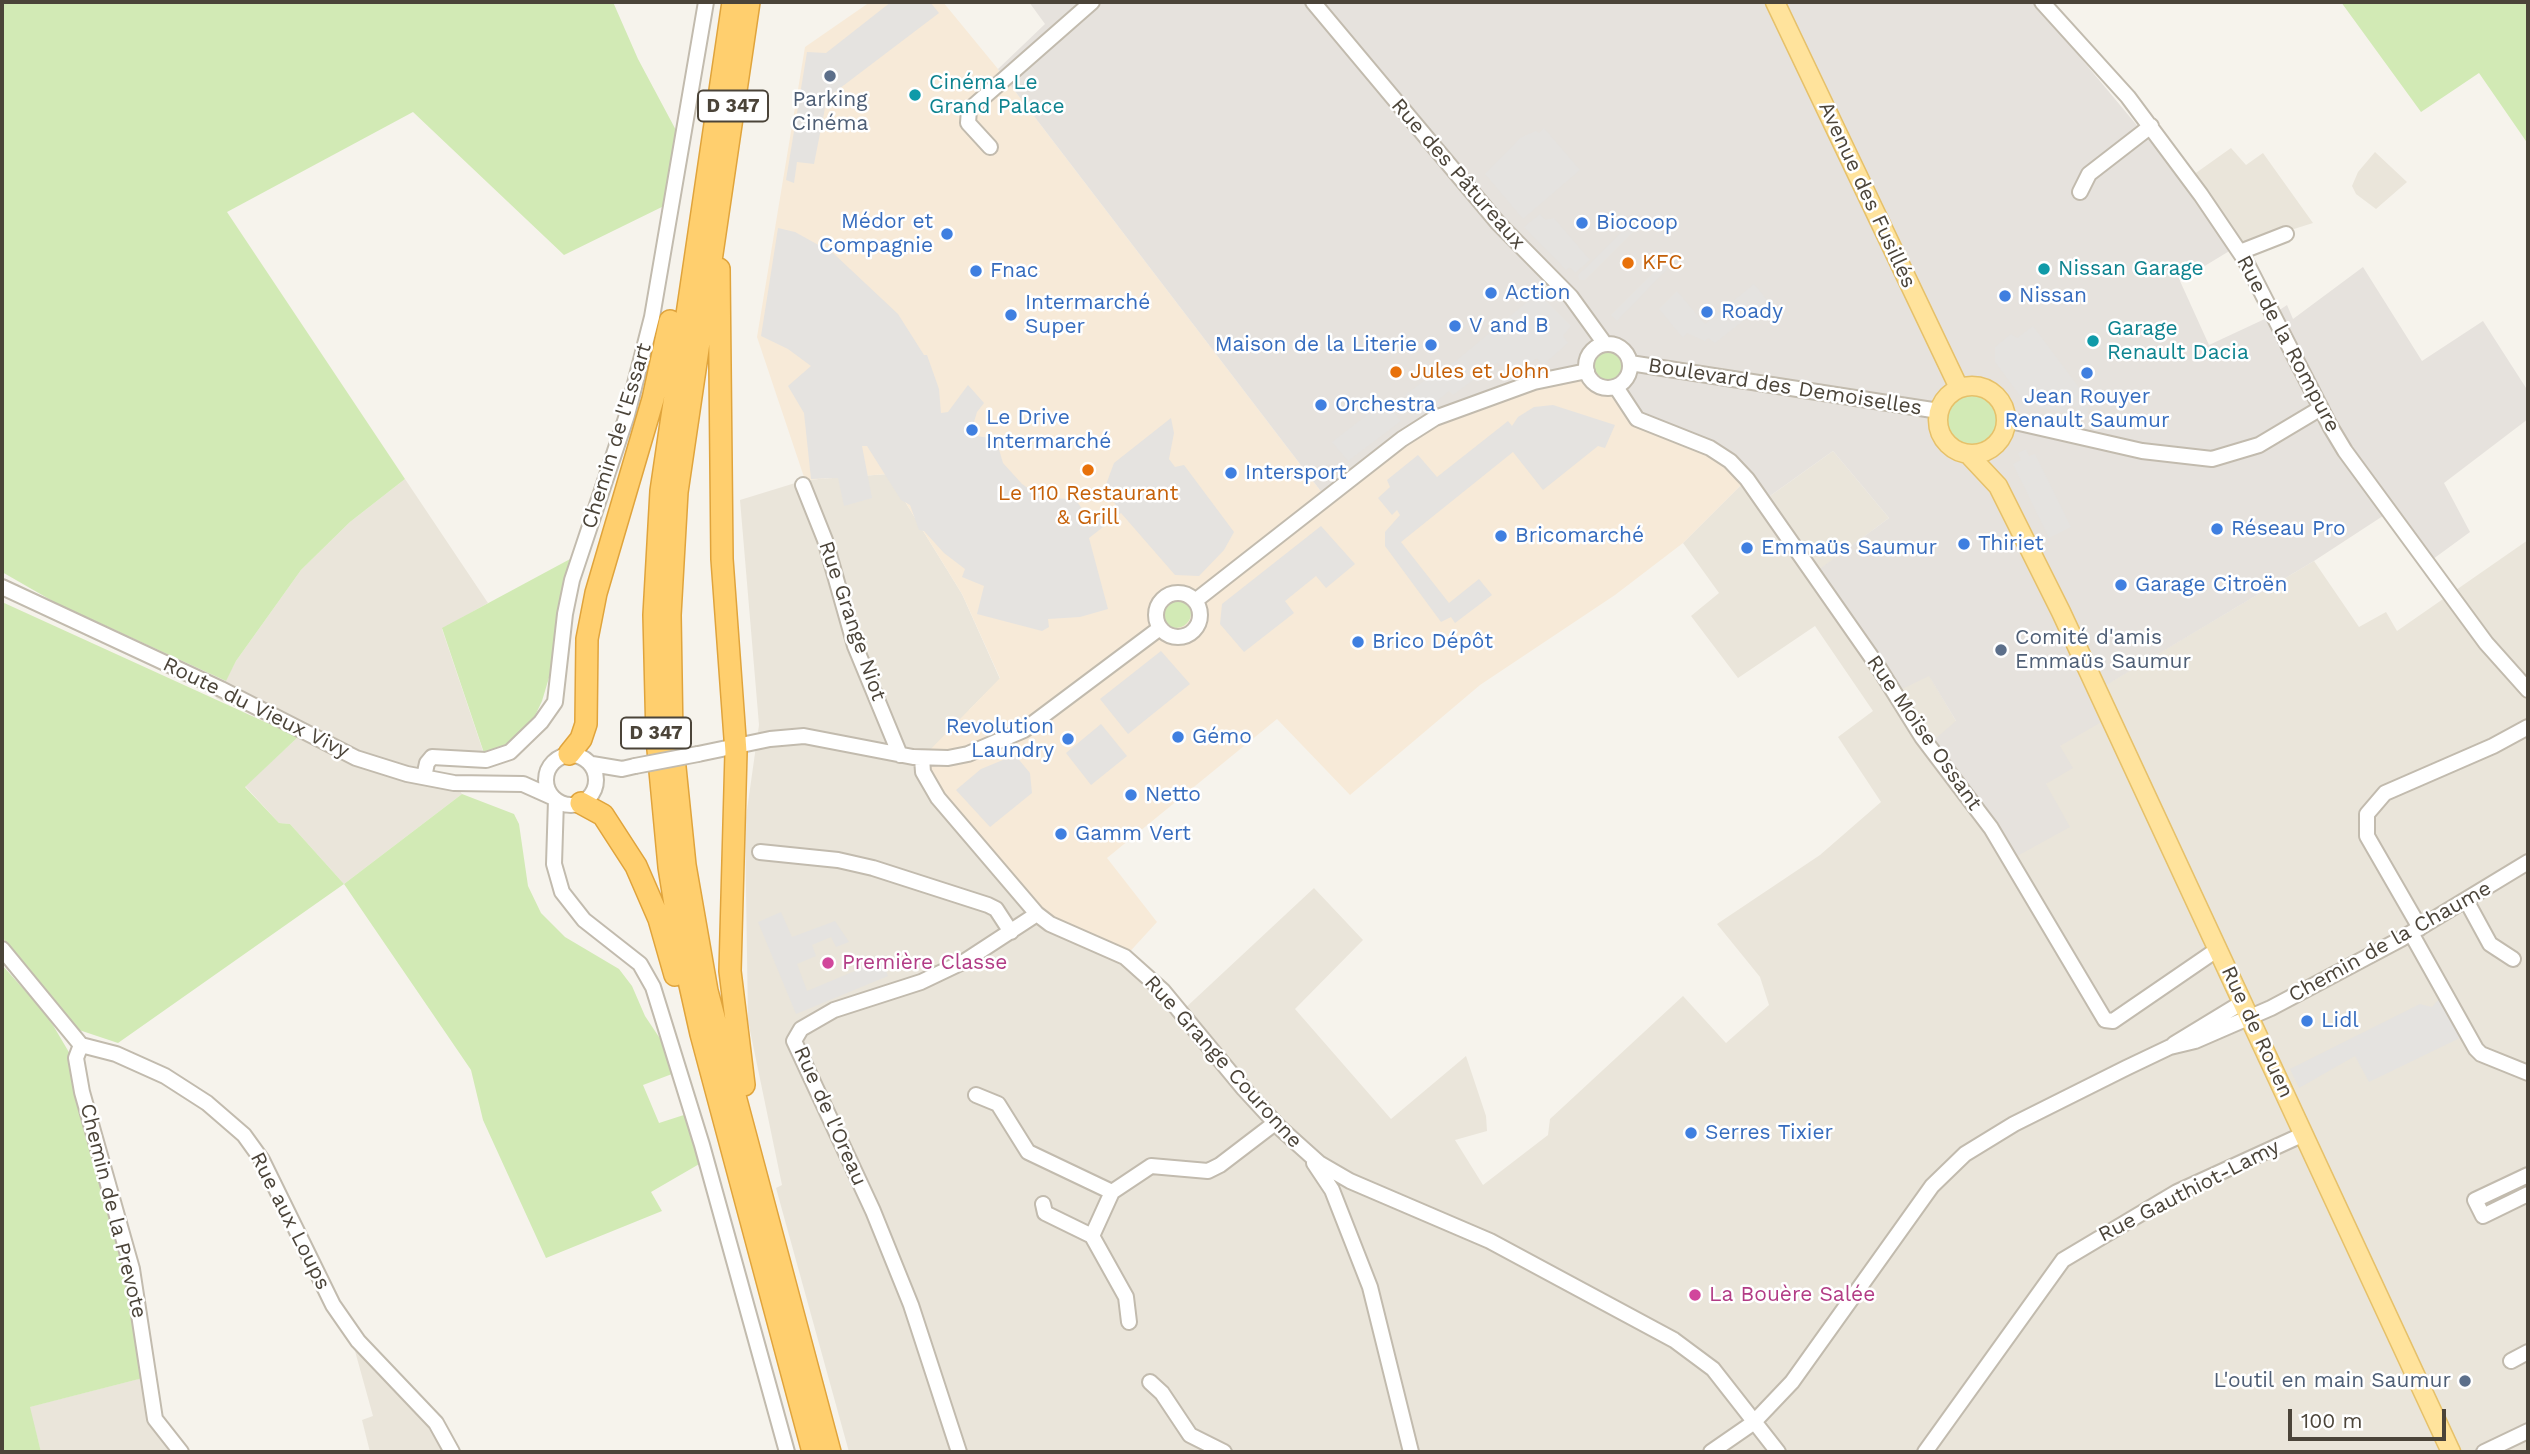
<!DOCTYPE html>
<meta charset="utf-8">
<style>
body{margin:0}
#map{position:relative;width:2530px;height:1454px;overflow:hidden;background:#f6f3ec;font-family:"Work Sans",sans-serif}
canvas{display:block}
.frame{position:absolute;inset:0;border:4px solid #4b4439;pointer-events:none}
.scale{position:absolute;left:2288px;top:1409px;width:158px;height:32px;box-sizing:border-box;border:4px solid #4b4439;border-top:0;padding-left:9px;font-size:21px;line-height:24px;white-space:nowrap;color:#4b4439;-webkit-text-stroke:5px #fff;paint-order:stroke}
</style>
<div id="map">
<canvas width="2530" height="1454"></canvas>
<div class="frame"></div>
<div class="scale">100 m</div>
</div>
<script>
const context = document.querySelector('canvas').getContext('2d');
context.lineJoin = 'round';
function fill(path, color) { context.fillStyle = color; context.fill(path, 'evenodd'); }
const poly = rows => new Path2D(rows.map(r => 'M' + r).join(''));
function stroke(path, color, width, dash) { context.strokeStyle = color; context.lineWidth = width; context.lineCap = dash ? 'butt' : 'round'; context.setLineDash(dash || []); context.stroke(path); }
function write(font, color, halo, rows, align = 'center') {
  context.font = font + ' "Work Sans",sans-serif'; context.lineWidth = 5; context.setLineDash([]); context.textBaseline = 'middle'; context.strokeStyle = halo; context.fillStyle = color; for (const [text, x, y, turn = 0] of rows) {
    context.save(); context.translate(x, y); context.rotate((+turn || 0) * Math.PI / 180); context.textAlign = isNaN(turn) ? turn : align; if (halo) context.strokeText(text, 0, 0); context.fillText(text, 0, 0); context.restore();
  }
}
fill(poly([
 [2231,148,2246,165,2263,153,2313,223,2243,245,2193,175],
 [2375,152,2407,182,2376,209,2356,194,2352,186,2358,172],
 [1833,451,1889,518,1815,573,1929,675,1956,721,2046,784,2060,746,2097,690,2314,561,2359,627,2386,612,2397,631,2528,540,2528,1452,849,1452,776,1188,782,1185,748,1021,745,824,759,725,740,500,805,480,888,474,962,594,1000,679,969,710,1125,957,1181,1012,1314,888,1363,940,1295,1009,1391,1119,1466,1056,1486,1116,1487,1131,1455,1140,1483,1185,1548,1135,1550,1119,1683,996,1726,1043,1769,1005,1760,977,1717,924,1820,855,1881,802,1838,737,1873,711,1815,626,1738,678,1691,616,1719,593,1683,543,1747,479,1763,501],
 [405,479,488,603,442,629,486,760,441,756,424,777,454,783,462,794,344,884,290,824,279,823,245,786,298,737,216,698,236,661,301,570,350,522],
 [355,1351,428,1418,447,1452,370,1452,362,1420,373,1416],
 [150,1376,155,1419,181,1452,41,1452,29,1407]
]), '#eae5da');
fill(poly([
 [870,2,943,2,998,69,1326,498,1435,418,1587,371,1596,385,1611,388,1689,437,1747,479,1683,543,1615,595,1480,685,1350,795,1277,719,1107,858,1157,922,1125,957,1050,924,948,809,922,758,1000,678,962,594,888,474,805,480,757,337,805,47]
]), '#f7ead8');
fill(poly([
 [1029,2,2034,2,2160,153,2231,250,2180,281,2209,345,2269,317,2287,305,2293,319,2363,267,2422,361,2483,321,2528,391,2528,419,2444,483,2470,532,2429,562,2389,512,2314,561,2098,690,2110,717,2060,746,2073,768,2046,784,2070,827,2010,860,1928,745,1956,721,1929,676,1894,693,1814,573,1889,518,1833,451,1763,501,1730,461,1644,423,1616,387,1626,380,1630,371,1627,353,1619,346,1605,344,1590,353,1586,367,1456,408,1326,498,998,69,1045,24]
]), '#e6e2dd');
fill(poly([
 [2,2,613,2,638,59,678,134,668,204,564,255,413,112,227,212,405,479,350,522,301,570,236,661,226,681,56,603,2,572],
 [2341,2,2528,2,2528,144,2479,73,2421,112],
 '1594 367a15 15 0 1 1 30 0a15 15 0 1 1-30 0Z',
 '1947 420a25 25 0 1 1 50 0a25 25 0 1 1-50 0Z',
 [572,558,554,661,542,701,534,718,518,736,503,748,484,753,442,628],
 '1161 613a15 15 0 1 1 30 0a15 15 0 1 1-30 0Z',
 [2,602,298,737,245,787,279,823,290,824,344,884,462,794,514,814,519,824,528,886,541,913,565,937,619,969,632,986,645,1016,661,1040,672,1074,643,1085,659,1123,690,1113,701,1163,651,1192,662,1211,546,1258,483,1120,471,1070,344,884,118,1043,79,1030,2,937],
 [2,965,47,1015,70,1054,85,1130,130,1282,143,1378,30,1407,41,1452,2,1452]
]), '#d2eab5');
fill(poly([
 [891,2,930,2,939,13,827,98,814,164,797,162,794,183,786,180,807,52,826,53],
 [1544,128,1580,170,1523,219,1485,174,1520,138,1536,131,1539,133],
 [1540,214,1545,220,1554,218,1590,260,1575,273,1570,267,1566,270,1524,227],
 [1630,224,1640,225,1585,280,1579,280,1578,275],
 [778,228,795,232,833,253,898,314,924,355,927,355,939,389,941,413,948,412,968,385,984,403,977,412,970,435,996,439,1003,463,1022,484,1042,498,1075,499,1093,524,1116,505,1104,490,1114,463,1171,418,1174,433,1169,459,1175,467,1184,465,1234,532,1224,550,1199,576,1175,575,1121,513,1089,538,1108,609,1080,617,1048,619,1049,627,1042,631,977,614,984,586,962,577,965,569,944,553,924,531,919,530,910,505,901,500,867,446,862,446,872,498,844,506,838,478,811,479,804,413,788,386,811,366,788,349,761,336],
 [1663,263,1673,263,1617,321,1611,315],
 [1754,284,1768,301,1715,343,1708,338,1705,341,1687,333,1683,338,1659,309,1677,291,1705,324],
 [1538,293,1571,326,1563,336,1568,343,1543,365,1537,358,1519,374,1511,365,1503,369,1497,362,1453,395,1449,391,1422,414,1405,395,1432,375,1435,378],
 [2033,326,2090,402,2087,418,2075,415,2076,407,2068,405,2066,413,2026,404,1995,362,1995,347,2011,334,2017,338],
 [1385,401,1401,421,1348,461,1332,442],
 [1553,405,1615,425,1605,448,1598,446,1543,490,1513,452,1401,542,1449,603,1479,579,1492,595,1455,623,1451,617,1441,622,1385,546,1385,532,1400,515,1397,510,1392,515,1378,498,1390,487,1387,480,1418,455,1437,477,1508,421,1512,426,1518,417,1534,407],
 [2026,449,2029,456,2035,454,2071,527,2049,538,2013,464,2021,460,2018,453],
 [1321,526,1355,564,1326,588,1316,576,1285,601,1294,613,1244,652,1220,624,1222,604],
 [1161,651,1190,684,1128,734,1100,699],
 [1101,724,1127,756,1091,785,1066,753],
 [1015,755,1030,773,1032,793,990,827,956,790,981,769],
 [781,912,792,937,835,921,849,942,836,947,831,937,812,945,816,956,797,964,807,991,864,967,862,961,871,958,874,963,882,960,888,976,796,1014,758,922],
 [2443,995,2464,1036,2369,1082,2355,1056,2299,1088,2290,1069,2420,1004,2432,1007]
]), '#e5e3e0');
const minor = poly([
 [1313,2,1498,223,1571,297,1605,344],
 [2042,2,2128,97,2201,195,2245,260,2330,426,2345,451,2486,643,2528,690],
 [990,147,968,123,969,110,1092,2],
 [2080,192,2089,174,2151,126],
 [2240,252,2286,234],
 '1586 366a22 22 0 1 1 44 0a22 22 0 1 1-44 0Z',
 [1630,363,1939,411],
 [1616,387,1637,419,1710,448,1730,461,1747,479,1877,665,1922,737,1991,828,2105,1020,2113,1021,2218,949],
 [2006,420,2142,451,2212,459,2259,445,2321,408],
 [803,485,825,540,855,646,900,755],
 [2,587,221,689,356,758,407,774,454,783,523,784,552,797],
 '1156 615a22 22 0 1 1 44 0a22 22 0 1 1-44 0Z',
 [1195,601,1402,439,1435,418,1534,382,1587,371],
 [698,754,770,739,804,736,913,757,948,758,968,754,1024,730,1160,628],
 '546 780a25 25 0 1 1 50 0a25 25 0 1 1-50 0Z',
 [922,758,923,772,938,798,1037,914,1050,924,1125,957,1163,991,1244,1089,1280,1128,1319,1163,1350,1181,1490,1241,1674,1340,1713,1369,1778,1452],
 [592,764,622,769,635,766],
 [424,777,427,763,432,757,486,760,510,752,541,722,555,702,565,614,572,580,627,415,652,317,706,2],
 [556,800,554,864,562,892,584,920,640,964,653,987,702,1145,787,1452],
 [760,852,838,860,873,868,988,905,996,909,1011,932],
 [2466,900,2490,944,2513,959],
 [2420,928,2367,836,2367,814,2385,793,2493,746,2528,727],
 [2411,933,2476,1049,2481,1054,2528,1073],
 [2,949,81,1045,116,1054,165,1076,207,1103,244,1135,262,1160,333,1305,358,1341,436,1423,452,1452],
 [2174,1044,2243,1002],
 [81,1045,76,1058,82,1092,132,1269,155,1419,181,1452],
 [976,1095,998,1104,1028,1152,1112,1192],
 [1314,1163,1332,1190,1370,1287,1411,1452],
 [2528,1175,2475,1200,2483,1216,2528,1194],
 [1043,1204,1045,1213,1092,1236],
 [1129,1322,1126,1297,1092,1236,1112,1192,1151,1166,1208,1171,1220,1165,1275,1123],
 [2511,1361,2528,1352],
 [1150,1382,1162,1393,1190,1435,1224,1452],
 [959,1452,911,1305,873,1211,794,1041,801,1029,834,1010,921,982,965,961,1037,914],
 [1711,1452,1753,1423,1792,1382,1932,1186,1965,1154,2014,1124,2126,1068,2170,1047,2195,1041,2271,1008,2401,939,2528,862],
 [1925,1452,2063,1260,2177,1192,2304,1134],
 [2484,1452,2528,1431]
]);
const major = poly([
 [1775,2,1959,388],
 '1938 420a34 34 0 1 1 68 0a34 34 0 1 1-68 0Z',
 [1968,454,1998,486,2061,612,2451,1452]
]);
const highway = poly([
 [733,2,661,491,654,615,657,739,669,867,683,954,701,1034,813,1452],
 [749,2,677,492,670,615,672,738,685,865,707,991,830,1452],
 [719,269,722,559,736,752,730,971,744,1085],
 [569,754,581,739,586,724,587,639,596,593,653,399,670,321],
 [581,803,603,815,636,866,659,919,675,975]
]);
stroke(minor, '#c2bbae', 18);
stroke(major, '#e6c16a', 21);
stroke(highway, '#e0a43c', 24);
stroke(minor, '#fff', 14);
stroke(major, '#ffe39c', 18);
stroke(highway, '#ffcf6e', 21);
const minorBridge = poly([
 [635,766,698,754]
]);
stroke(minorBridge, '#c2bbae', 18, []);
stroke(minorBridge, '#fff', 14);
for (const [x, y, r, color] of [
 [830,76,7,"#5c6f8a"],
 [915,95,7,"#0f9aa8"],
 [1582,223,7,"#3f7fe0"],
 [947,234,7,"#3f7fe0"],
 [1628,263,7,"#e8710a"],
 [2044,269,7,"#0f9aa8"],
 [976,271,7,"#3f7fe0"],
 [1491,293,7,"#3f7fe0"],
 [2005,296,7,"#3f7fe0"],
 [1707,312,7,"#3f7fe0"],
 [1011,315,7,"#3f7fe0"],
 [1455,326,7,"#3f7fe0"],
 [2093,341,7,"#0f9aa8"],
 [1431,345,7,"#3f7fe0"],
 [1396,372,7,"#e8710a"],
 [2087,373,7,"#3f7fe0"],
 [1321,405,7,"#3f7fe0"],
 [972,430,7,"#3f7fe0"],
 [1088,470,7,"#e8710a"],
 [1231,473,7,"#3f7fe0"],
 [2217,529,7,"#3f7fe0"],
 [1501,536,7,"#3f7fe0"],
 [1964,544,7,"#3f7fe0"],
 [1747,548,7,"#3f7fe0"],
 [2121,585,7,"#3f7fe0"],
 [1358,642,7,"#3f7fe0"],
 [2001,650,7,"#5c6f8a"],
 [1178,737,7,"#3f7fe0"],
 [1068,739,7,"#3f7fe0"],
 [1131,795,7,"#3f7fe0"],
 [1061,834,7,"#3f7fe0"],
 [828,963,7,"#d1479c"],
 [2307,1021,7,"#3f7fe0"],
 [1691,1133,7,"#3f7fe0"],
 [1695,1295,7,"#d1479c"],
 [2465,1381,7,"#5c6f8a"]
]) { const dot = new Path2D(); dot.arc(x, y, r, 0, 2 * Math.PI); context.fillStyle = color; context.fill(dot); stroke(dot, '#fff', 2.5); }
for (const [x, y, w] of [
 [733,106,70],
 [656,733,70]
]) { const box = new Path2D(); box.roundRect(x - w / 2, y - 15.5, w, 31, 5); context.fillStyle = '#fff'; context.fill(box); stroke(box, '#4b4439', 2); }
write('bold 19px', '#4b4439', null, [
 ["D 347",733,106],
 ["D 347",656,733]
]);
write('21px', '#0d838f', '#fff', [
 ["Cinéma Le",929,83],
 ["Grand Palace",929,107],
 ["Nissan Garage",2058,269],
 ["Garage",2107,329],
 ["Renault Dacia",2107,353]
], 'left');
write('21px', '#4e5e75', '#fff', [
 ["Parking",830,100],
 ["Cinéma",830,124],
 ["Comité d'amis",2015,638,"left"],
 ["Emmaüs Saumur",2015,662,"left"],
 ["L'outil en main Saumur",2451,1381,"right"]
]);
write('21px', '#4b4439', '#fff', [
 ["Rue des Pâtureaux",1458,174,49],
 ["Avenue des Fusillés",1867,195,65],
 ["Rue de la Rompure",2288,344,62],
 ["Boulevard des Demoiselles",1785,387,9],
 ["Chemin de l'Essart",617,436,-73],
 ["Rue Grange Niot",852,621,71],
 ["Route du Vieux Vivy",256,708,26],
 ["Rue Moïse Ossant",1924,733,55],
 ["Chemin de la Chaume",2390,942,-29],
 ["Rue de Rouen",2257,1032,65],
 ["Rue Grange Couronne",1223,1062,48],
 ["Rue de l'Oreau",830,1116,66],
 ["Rue Gauthiot-Lamy",2189,1191,-27],
 ["Chemin de la Prevote",113,1211,76],
 ["Rue aux Loups",290,1221,63]
]);
write('21px', '#366cbe', '#fff', [
 ["Médor et",933,222,"right"],
 ["Compagnie",933,246,"right"],
 ["Biocoop",1596,223],
 ["Fnac",990,271],
 ["Action",1505,293],
 ["Nissan",2019,296],
 ["Intermarché",1025,303],
 ["Super",1025,327],
 ["Roady",1721,312],
 ["V and B",1469,326],
 ["Maison de la Literie",1417,345,"right"],
 ["Jean Rouyer",2087,397,"center"],
 ["Renault Saumur",2087,421,"center"],
 ["Orchestra",1335,405],
 ["Le Drive",986,418],
 ["Intermarché",986,442],
 ["Intersport",1245,473],
 ["Réseau Pro",2231,529],
 ["Bricomarché",1515,536],
 ["Thiriet",1978,544],
 ["Emmaüs Saumur",1761,548],
 ["Garage Citroën",2135,585],
 ["Brico Dépôt",1372,642],
 ["Revolution",1054,727,"right"],
 ["Laundry",1054,751,"right"],
 ["Gémo",1192,737],
 ["Netto",1145,795],
 ["Gamm Vert",1075,834],
 ["Lidl",2321,1021],
 ["Serres Tixier",1705,1133]
], 'left');
write('21px', '#c56008', '#fff', [
 ["KFC",1642,263],
 ["Jules et John",1410,372],
 ["Le 110 Restaurant",1088,494,"center"],
 ["& Grill",1088,518,"center"]
], 'left');
write('21px', '#b23c85', '#fff', [
 ["Première Classe",842,963],
 ["La Bouère Salée",1709,1295]
], 'left');
</script>
